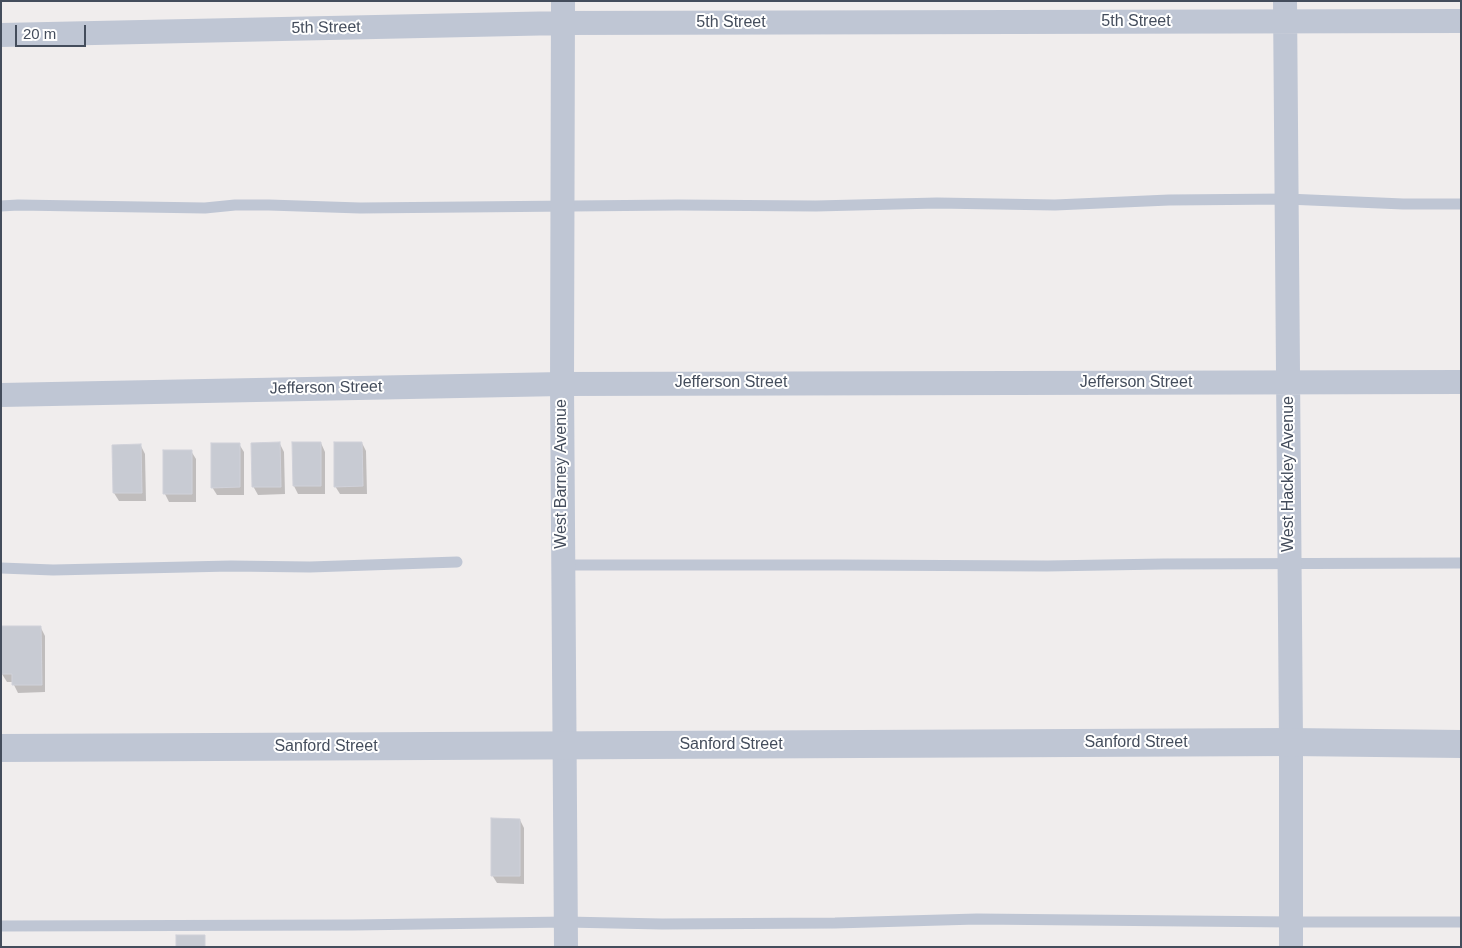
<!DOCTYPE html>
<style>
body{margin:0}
#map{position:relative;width:1462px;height:948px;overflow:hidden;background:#f0eded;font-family:Helvetica,sans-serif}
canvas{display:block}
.frame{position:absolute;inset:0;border:2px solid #444d5c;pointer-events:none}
.scale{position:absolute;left:15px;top:25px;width:71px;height:22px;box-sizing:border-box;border:2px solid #444d5c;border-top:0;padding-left:6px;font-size:15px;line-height:18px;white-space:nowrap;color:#444d5c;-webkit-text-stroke:4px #fff;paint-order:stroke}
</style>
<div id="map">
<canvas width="1462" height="948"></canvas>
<div class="frame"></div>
<div class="scale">20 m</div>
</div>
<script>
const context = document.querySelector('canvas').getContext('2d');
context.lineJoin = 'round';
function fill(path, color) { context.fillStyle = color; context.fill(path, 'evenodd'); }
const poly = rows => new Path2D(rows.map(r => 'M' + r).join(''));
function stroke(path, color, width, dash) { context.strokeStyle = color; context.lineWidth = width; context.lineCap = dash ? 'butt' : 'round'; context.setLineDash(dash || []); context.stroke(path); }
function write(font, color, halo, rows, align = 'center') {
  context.font = font + ' Helvetica,sans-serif'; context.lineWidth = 4; context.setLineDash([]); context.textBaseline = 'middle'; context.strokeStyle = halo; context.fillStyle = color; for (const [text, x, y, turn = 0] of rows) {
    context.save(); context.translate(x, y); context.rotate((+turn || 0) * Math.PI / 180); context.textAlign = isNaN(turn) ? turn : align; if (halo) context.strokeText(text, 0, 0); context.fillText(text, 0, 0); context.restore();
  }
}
fill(poly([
 [321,443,325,452,325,494,298,494,294,486,293,444],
 [362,443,366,451,367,494,340,494,335,486],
 [239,444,244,452,244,495,217,495,212,487],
 [280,444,284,452,285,494,258,495,253,486],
 [141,446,145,454,146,501,119,501,114,493],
 [191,451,196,459,196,502,169,502,165,494],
 [41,628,45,636,45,692,18,693,14,685,14,682,7,682,2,674],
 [520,820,524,828,524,884,497,883,492,875]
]), '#0003');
const building = poly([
 [280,442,281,487,252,487,251,443,280,442],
 [292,442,321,442,321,486,293,486,292,442],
 [334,442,362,442,363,486,334,487,334,442],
 [211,443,240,443,240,487,211,488,211,443],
 [141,444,142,493,113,493,112,445,141,444],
 [163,450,192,450,192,494,163,494,163,450],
 [1,626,41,626,42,685,12,685,12,674,1,674,1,626],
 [491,818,520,819,520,876,491,876,491,818],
 [176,935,205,935,205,947,176,947,176,935]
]);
fill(building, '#c8cbd3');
stroke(building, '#d0d1d9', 1);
stroke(poly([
 [1,206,18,205,205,208,235,205,269,205,360,208,678,205,816,206,937,203,1055,205,1169,200,1287,199,1403,204,1461,204],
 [563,565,840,565,1047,566,1163,564,1461,563],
 [1,568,53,570,231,566,310,567,457,562],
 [1,926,353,925,566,922,662,924,835,923,977,919,1291,922,1461,922]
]), '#bfc6d4', 11);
stroke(poly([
 [563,1,562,384,566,947],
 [1285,1,1291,742,1291,947],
 [1,35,563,23,1461,21],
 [1,395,562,384,1461,382]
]), '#bfc6d4', 24);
stroke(poly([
 [1,748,1291,742,1461,744]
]), '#bfc6d4', 28);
write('16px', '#444d5c', '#fff', [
 ["5th Street",1136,22],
 ["5th Street",731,23],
 ["5th Street",326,28,-1],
 ["Jefferson Street",731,383],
 ["Jefferson Street",1136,383],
 ["Jefferson Street",326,388,-1],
 ["West Barney Avenue",562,474,-90],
 ["West Hackley Avenue",1289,474,-90],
 ["Sanford Street",1136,743],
 ["Sanford Street",731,745],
 ["Sanford Street",326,747]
]);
</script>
